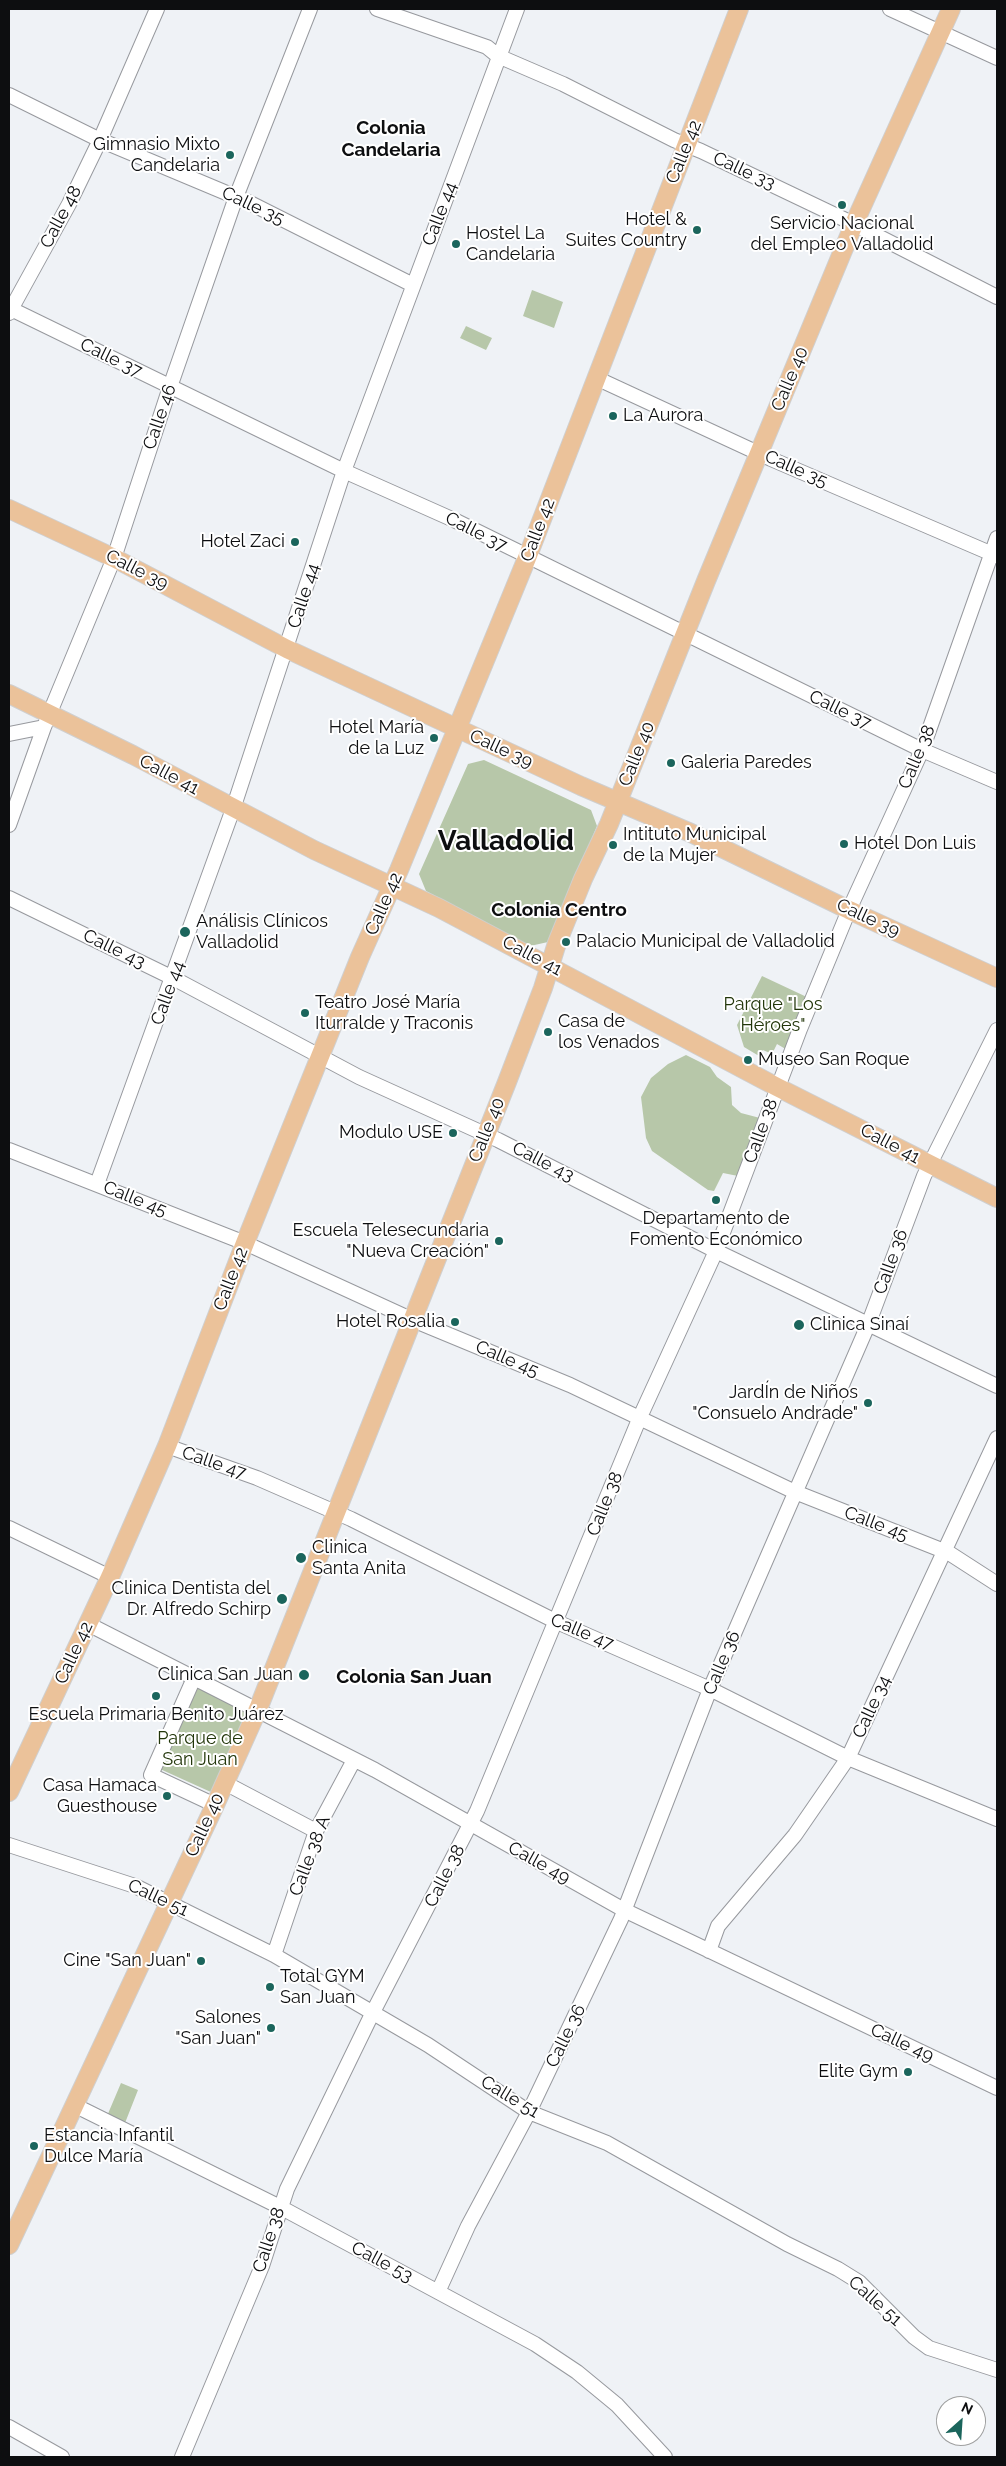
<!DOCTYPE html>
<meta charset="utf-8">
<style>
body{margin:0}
#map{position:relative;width:1006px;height:2466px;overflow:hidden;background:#eff2f6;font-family:Raleway,sans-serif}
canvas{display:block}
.frame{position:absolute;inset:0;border:10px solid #0d0e10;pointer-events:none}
.north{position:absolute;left:936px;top:2396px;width:50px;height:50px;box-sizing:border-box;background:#fff;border:1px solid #9e9f9f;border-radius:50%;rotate:26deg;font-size:14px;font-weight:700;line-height:20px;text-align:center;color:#0d0e10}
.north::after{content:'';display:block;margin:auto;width:18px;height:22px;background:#1b655c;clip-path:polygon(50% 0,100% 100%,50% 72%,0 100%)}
</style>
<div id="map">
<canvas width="1006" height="2466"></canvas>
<div class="frame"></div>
<div class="north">N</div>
</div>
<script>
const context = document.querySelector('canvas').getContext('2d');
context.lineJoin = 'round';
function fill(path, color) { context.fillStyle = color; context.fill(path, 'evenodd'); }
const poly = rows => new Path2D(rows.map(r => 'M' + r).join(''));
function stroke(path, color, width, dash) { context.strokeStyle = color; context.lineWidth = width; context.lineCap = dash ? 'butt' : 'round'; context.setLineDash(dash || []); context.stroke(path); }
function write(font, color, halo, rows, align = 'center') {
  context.font = font + ' Raleway,sans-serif'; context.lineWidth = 4; context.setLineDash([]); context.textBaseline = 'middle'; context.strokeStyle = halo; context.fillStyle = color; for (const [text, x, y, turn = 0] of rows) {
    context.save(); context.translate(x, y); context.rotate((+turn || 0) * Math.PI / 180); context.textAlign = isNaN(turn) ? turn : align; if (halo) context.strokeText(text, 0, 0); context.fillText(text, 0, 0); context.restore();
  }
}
fill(poly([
 [532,290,563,302,554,328,523,316],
 [466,326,492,338,486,350,460,338],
 [484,760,591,810,597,826,548,942,530,946,426,891,419,874,468,764],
 [762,976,811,999,789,1051,777,1044,772,1054,763,1050,759,1056,744,1047,737,1025],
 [686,1055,710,1067,717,1077,731,1087,732,1105,741,1113,760,1118,738,1176,723,1173,714,1191,708,1190,652,1151,646,1138,641,1097,651,1078,668,1064],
 [197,1684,248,1708,213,1793,160,1769],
 [121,2083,138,2090,125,2123,107,2116]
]), '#b7c7a9');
const minor = poly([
 [377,9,487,47,498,56,563,84,674,140,701,151,854,224,997,297],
 [890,9,997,58],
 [9,95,100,140,248,202,413,285],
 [9,308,344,471,454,520,922,750,997,782],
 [9,313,69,204,100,140,157,9],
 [596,378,771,459,997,556],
 [9,734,44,727],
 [9,825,44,727,114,558,170,387,236,197,310,9],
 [9,898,173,978,359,1077,498,1140,716,1251,997,1386],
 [9,1150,245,1243,413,1320,570,1385,795,1492,949,1553,997,1584],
 [97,1184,233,809,344,471,517,9],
 [167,1446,257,1478,351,1519,557,1622,710,1689,848,1758,997,1819],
 [9,1528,110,1577],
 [88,1624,375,1770,624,1910,997,2088],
 [194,1678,151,1775,215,1805],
 [225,1783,316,1831],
 [9,1845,135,1886,274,1955,428,2045,529,2112,607,2143,787,2244,838,2269,859,2282,914,2337,929,2348,997,2370],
 [709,1951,718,1926,795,1835,848,1758,997,1438],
 [274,1955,316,1831,354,1760],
 [74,2105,280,2207,535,2344,577,2372,617,2405,665,2457],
 [438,2292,468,2226,529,2112,621,1919,710,1689,868,1325,924,1176,997,1030],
 [9,2427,62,2457],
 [182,2457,262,2266,287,2189,372,2014,477,1811,640,1417,716,1251,800,1029,849,910,922,750,997,538]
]);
const major = poly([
 [9,509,114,558,287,649,581,786,691,833,849,910,997,978],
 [9,694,133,755,314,850,439,908,777,1087,997,1198],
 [9,1792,110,1577,167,1446,245,1243,360,957,399,870,527,558,739,9],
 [9,2245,215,1805,258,1709,507,1082,543,988,557,943,583,879,609,824,706,581,854,224,951,9]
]);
stroke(minor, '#97999e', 16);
stroke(major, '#cfcfcf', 20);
stroke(minor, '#fff', 14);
stroke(major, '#ebc29a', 18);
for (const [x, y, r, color] of [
 [230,155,5,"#1b655c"],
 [842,205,5,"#1b655c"],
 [697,230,5,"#1b655c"],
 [456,244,5,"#1b655c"],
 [613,416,5,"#1b655c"],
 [295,542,5,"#1b655c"],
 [434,738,5,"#1b655c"],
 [671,763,5,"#1b655c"],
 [844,844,5,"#1b655c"],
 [613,845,5,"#1b655c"],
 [185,932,6,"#1b655c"],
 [566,942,5,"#1b655c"],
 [305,1013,5,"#1b655c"],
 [548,1032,5,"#1b655c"],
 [748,1060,5,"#1b655c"],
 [453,1133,5,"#1b655c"],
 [716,1200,5,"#1b655c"],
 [499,1241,5,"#1b655c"],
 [455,1322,5,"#1b655c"],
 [799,1325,6,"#1b655c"],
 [868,1403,5,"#1b655c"],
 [301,1558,6,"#1b655c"],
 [282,1599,6,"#1b655c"],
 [304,1675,6,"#1b655c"],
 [156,1696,5,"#1b655c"],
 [167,1796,5,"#1b655c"],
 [201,1961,5,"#1b655c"],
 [270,1987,5,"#1b655c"],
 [271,2028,5,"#1b655c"],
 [908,2072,5,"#1b655c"],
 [34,2146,5,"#1b655c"]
]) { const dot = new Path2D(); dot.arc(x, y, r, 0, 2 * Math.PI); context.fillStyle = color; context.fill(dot); stroke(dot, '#fff', 2); }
write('18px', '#0d0e10', '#fff', [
 ["Gimnasio Mixto",220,145],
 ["Candelaria",220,166],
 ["Hotel &",687,220],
 ["Suites Country",687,241],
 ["Servicio Nacional",842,224,"center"],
 ["del Empleo Valladolid",842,245,"center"],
 ["Hostel La",466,234,"left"],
 ["Candelaria",466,255,"left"],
 ["La Aurora",623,416,"left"],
 ["Hotel Zaci",285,542],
 ["Hotel María",424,728],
 ["de la Luz",424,749],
 ["Galeria Paredes",681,763,"left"],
 ["Intituto Municipal",623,835,"left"],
 ["de la Mujer",623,856,"left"],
 ["Hotel Don Luis",854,844,"left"],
 ["Análisis Clínicos",196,922,"left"],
 ["Valladolid",196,943,"left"],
 ["Palacio Municipal de Valladolid",576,942,"left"],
 ["Teatro José María",315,1003,"left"],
 ["Iturralde y Traconis",315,1024,"left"],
 ["Casa de",558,1022,"left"],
 ["los Venados",558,1043,"left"],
 ["Museo San Roque",758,1060,"left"],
 ["Modulo USE",443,1133],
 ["Departamento de",716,1219,"center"],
 ["Fomento Económico",716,1240,"center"],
 ["Escuela Telesecundaria",489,1231],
 ["\"Nueva Creación\"",489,1252],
 ["Hotel Rosalia",445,1322],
 ["Clinica Sinaí",810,1325,"left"],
 ["JardÍn de Niños",858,1393],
 ["\"Consuelo Andrade\"",858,1414],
 ["Clinica",312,1548,"left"],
 ["Santa Anita",312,1569,"left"],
 ["Clinica Dentista del",271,1589],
 ["Dr. Alfredo Schirp",271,1610],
 ["Clinica San Juan",293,1675],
 ["Escuela Primaria Benito Juárez",156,1715,"center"],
 ["Casa Hamaca",157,1786],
 ["Guesthouse",157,1807],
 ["Cine \"San Juan\"",191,1961],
 ["Total GYM",280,1977,"left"],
 ["San Juan",280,1998,"left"],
 ["Salones",261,2018],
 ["\"San Juan\"",261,2039],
 ["Elite Gym",898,2072],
 ["Estancia Infantil",44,2136,"left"],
 ["Dulce María",44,2157,"left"]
], 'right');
write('18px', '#0d0e10', '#fff', [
 ["Calle 42",684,152,-68],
 ["Calle 33",744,171,25],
 ["Calle 35",253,206,25],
 ["Calle 44",440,214,-69],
 ["Calle 48",61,217,-62],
 ["Calle 37",111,358,26],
 ["Calle 40",790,379,-67],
 ["Calle 46",160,417,-71],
 ["Calle 35",796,469,24],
 ["Calle 42",538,530,-69],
 ["Calle 37",476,532,27],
 ["Calle 39",137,570,27],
 ["Calle 44",304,596,-72],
 ["Calle 37",840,710,26],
 ["Calle 39",501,749,25],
 ["Calle 40",637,754,-68],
 ["Calle 38",917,757,-67],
 ["Calle 41",169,775,28],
 ["Calle 42",384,904,-66],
 ["Calle 39",868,918,25],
 ["Calle 43",114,949,26],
 ["Calle 41",532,956,28],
 ["Calle 44",168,993,-70],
 ["Calle 40",487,1130,-68],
 ["Calle 38",761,1131,-70],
 ["Calle 41",890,1144,28],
 ["Calle 43",543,1162,27],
 ["Calle 45",135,1199,22],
 ["Calle 36",891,1262,-70],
 ["Calle 42",231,1279,-69],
 ["Calle 45",507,1359,23],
 ["Calle 47",214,1463,19],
 ["Calle 38",605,1504,-68],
 ["Calle 45",876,1524,21],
 ["Calle 47",582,1632,23],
 ["Calle 42",74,1653,-65],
 ["Calle 36",722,1663,-67],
 ["Calle 34",872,1707,-65],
 ["Calle 40",205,1825,-65],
 ["Calle 38 A",310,1856,-69],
 ["Calle 49",539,1863,29],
 ["Calle 38",445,1876,-63],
 ["Calle 51",158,1898,25],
 ["Calle 36",566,2036,-64],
 ["Calle 49",902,2043,25],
 ["Calle 51",510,2097,31],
 ["Calle 38",269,2240,-72],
 ["Calle 53",382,2262,28],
 ["Calle 51",875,2301,42]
]);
write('18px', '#22360a', '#fff', [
 ["Parque \"Los",773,1005],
 ["Héroes\"",773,1026],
 ["Parque de",200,1739],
 ["San Juan",200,1760]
]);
write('bold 19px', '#0d0e10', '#fff', [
 ["Colonia",391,128],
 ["Candelaria",391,150],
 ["Colonia Centro",559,910],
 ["Colonia San Juan",414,1677]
]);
write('bold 28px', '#0d0e10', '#fff', [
 ["Valladolid",506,842]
]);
</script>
